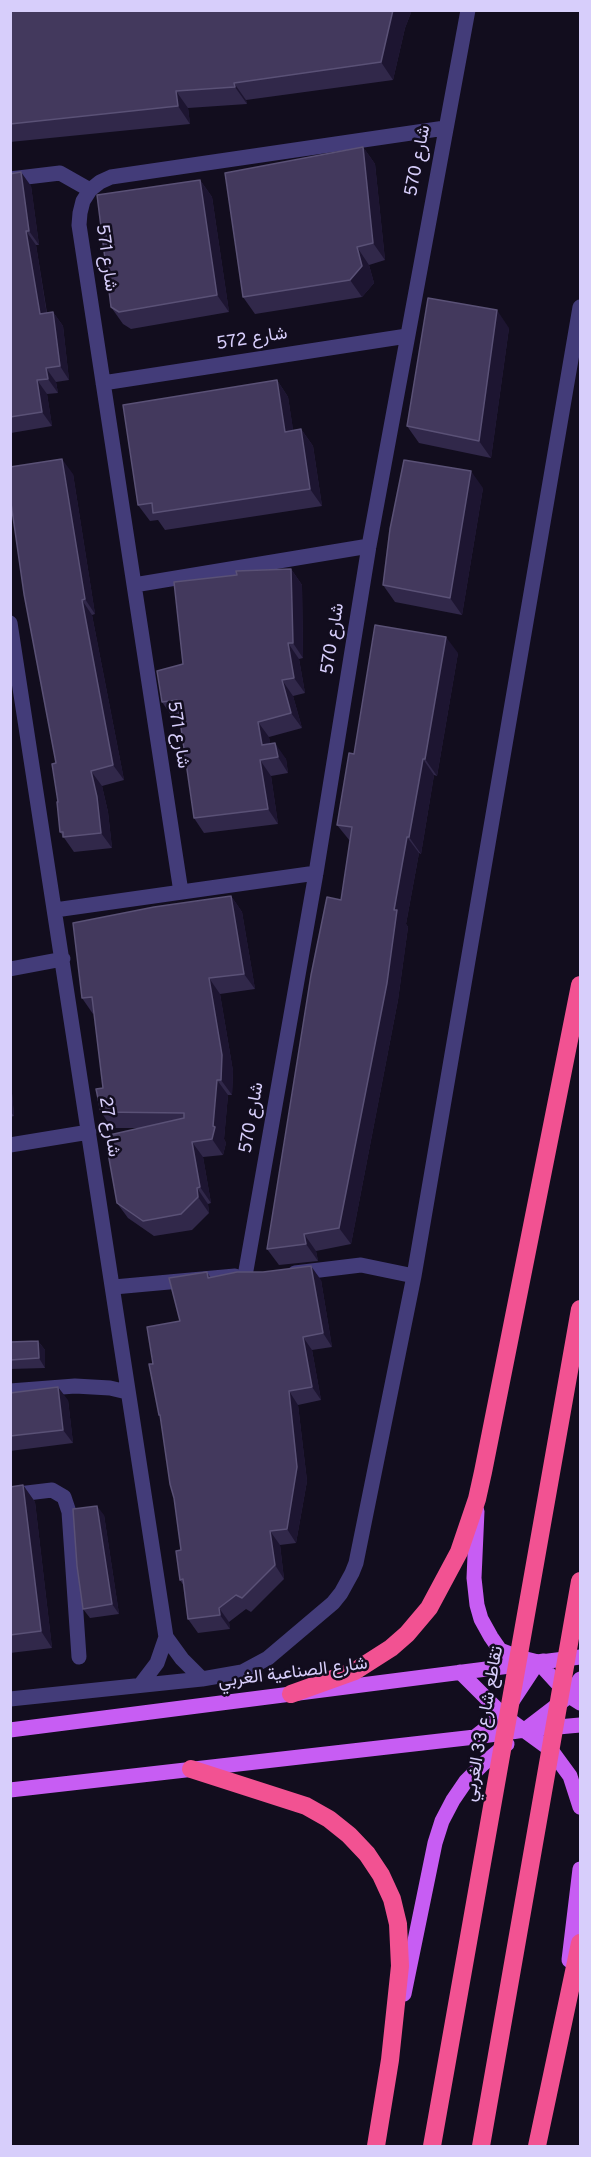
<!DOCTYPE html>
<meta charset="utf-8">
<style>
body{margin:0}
#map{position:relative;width:591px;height:2157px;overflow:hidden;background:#120d1e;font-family:Overpass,sans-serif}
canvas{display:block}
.frame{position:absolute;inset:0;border:12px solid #d7cefb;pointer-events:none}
</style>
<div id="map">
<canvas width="591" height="2157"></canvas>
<div class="frame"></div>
</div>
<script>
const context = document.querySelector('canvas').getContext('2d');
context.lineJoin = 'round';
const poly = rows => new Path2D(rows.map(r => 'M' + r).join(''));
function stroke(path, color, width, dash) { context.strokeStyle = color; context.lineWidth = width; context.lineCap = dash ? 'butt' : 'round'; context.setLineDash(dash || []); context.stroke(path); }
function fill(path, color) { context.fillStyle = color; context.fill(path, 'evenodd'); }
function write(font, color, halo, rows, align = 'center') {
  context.font = font + ' Overpass,Vazirmatn,sans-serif'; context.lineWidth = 5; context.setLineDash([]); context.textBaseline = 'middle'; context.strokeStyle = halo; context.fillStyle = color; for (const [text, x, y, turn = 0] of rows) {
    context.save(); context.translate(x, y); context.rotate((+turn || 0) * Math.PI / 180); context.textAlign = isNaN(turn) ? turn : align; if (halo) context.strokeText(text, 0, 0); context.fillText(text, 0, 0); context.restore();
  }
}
stroke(poly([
 [10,179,60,173,90,190],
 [103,383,407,336],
 [134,585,369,546],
 [10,623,166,1637,182,1659,202,1679],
 [181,892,79,225,80,213,83,201,90,190,100,182,111,177,445,128],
 [55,910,316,873],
 [10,969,63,959],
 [10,1145,89,1132],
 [295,1273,361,1265,414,1276],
 [245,1276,316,873,369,546,468,10],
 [114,1287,235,1276],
 [10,1391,75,1386,110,1388,127,1392],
 [10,1495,52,1490,64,1497,69,1512,79,1657],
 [141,1684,157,1663,166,1637],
 [10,1699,202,1679,242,1672,268,1658,333,1603,341,1593,352,1573,356,1563,414,1276,580,307]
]), '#433c79', 15);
stroke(poly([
 [477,1511,474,1578,477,1605,481,1619,491,1637,500,1650,518,1657,538,1662,569,1696,580,1703],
 [460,1672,503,1715,551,1750,570,1776,580,1807],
 [526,1729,569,1696,580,1679],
 [10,1730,580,1657],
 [475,1737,503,1715,538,1662,544,1661],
 [10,1790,475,1737,525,1730,580,1725],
 [569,1960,580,1869],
 [404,1994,435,1843,442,1821,453,1800,466,1781,483,1764,507,1744]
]), '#c75df3', 15);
stroke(poly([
 [291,1694,355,1671,391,1648,407,1634,429,1608,459,1552,477,1499,483,1472,580,985],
 [191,1769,306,1806,329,1819,349,1835,367,1854,381,1875,392,1899,398,1924,400,1966,390,2060,376,2146],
 [537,2146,580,1943]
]), '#f25292', 18);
stroke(poly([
 [432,2146,580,1309],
 [481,2146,580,1581]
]), '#f25292', 18);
fill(poly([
 [412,10,405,28,393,80,246,100,247,104,188,108,190,124,10,142,10,11],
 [363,147,375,164,385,260,369,265,374,283,362,297,255,314,243,297],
 [10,174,31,186,39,245,36,245,47,313,53,312,63,326,69,380,56,382,58,393,47,394,52,426,11,433],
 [200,180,212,197,229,312,131,329,123,324,111,307],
 [509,328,491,458,419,443,407,426],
 [277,380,288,397,293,430,301,429,313,446,322,506,165,530,158,520,150,521,138,505],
 [73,474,95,614,92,615,124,780,102,786,108,812,112,848,74,852,60,832,56,763],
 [483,488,462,615,395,602,383,585],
 [291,569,302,585,303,658,299,659,305,693,293,696,302,728,269,737,270,744,286,759,288,773,271,776,278,824,204,833,194,818,180,716,173,718,162,702,183,664],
 [458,653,437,776,434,775,421,854,419,853,406,924,408,927,398,1000,351,1244,316,1251,318,1261,279,1265,267,1249,341,900,350,841,337,825,354,754],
 [231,896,242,912,255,989,220,994,233,1071,232,1095,228,1095,224,1139,226,1143,223,1155,203,1157,211,1203,208,1204,209,1213,192,1230,154,1236,128,1218,117,1203,139,1128,112,1128,101,1112,103,1088,94,1013,93,1014,82,998],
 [10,1070,14,1116,10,1117],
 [207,1272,211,1278,321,1280,332,1347,312,1350,321,1400,298,1405,307,1481,296,1543,280,1545,284,1579,251,1612,246,1609,229,1622,230,1629,198,1633,188,1619,184,1586,180,1580,181,1550,174,1498,161,1418,159,1415,153,1364,180,1321],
 [38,1341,45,1350,45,1368,10,1369,10,1342],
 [10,1393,68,1400,73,1443,10,1451],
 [23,1485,35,1502,52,1648,10,1653,10,1487],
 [104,1515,119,1614,90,1618,83,1609]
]), '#31284a');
fill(poly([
 [393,10,412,10,405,28,393,80,381,62],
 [234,83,246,100,247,104,235,87],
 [176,91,188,108,190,124,178,106],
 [363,147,375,164,385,260,373,243],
 [21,172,31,186,39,245,29,231],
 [200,180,212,197,229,312,217,295],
 [26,231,36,245,49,328,40,314],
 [357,247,369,265,374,283,362,297,350,280],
 [497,310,509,328,491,458,479,441],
 [53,312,63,326,69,380,60,366],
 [46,368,56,382,58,393,48,379],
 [37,380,47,394,52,426,42,412],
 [277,380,288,397,296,448,285,432],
 [301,429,313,446,322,506,310,489],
 [62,459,73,474,95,614,85,599],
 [471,471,483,488,462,615,450,598],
 [291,569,302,585,303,658,293,643],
 [82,600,92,615,124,780,113,765],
 [446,637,458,653,437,776,425,759],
 [288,643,299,659,305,693,294,678],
 [282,680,293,696,302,728,291,713],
 [258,722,269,737,272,758,262,745],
 [275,743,286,759,288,773,278,757],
 [423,759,434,775,421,854,409,837],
 [260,760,271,776,278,824,268,809],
 [91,771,102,786,108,812,112,848,101,833],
 [407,837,419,853,406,924,408,927,398,1000,351,1244,339,1228],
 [231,896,242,912,255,989,244,974],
 [209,978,220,994,233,1071,232,1095,221,1080],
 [10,1070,14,1116,10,1111],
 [217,1080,228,1095,224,1139,226,1143,223,1155,212,1139],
 [192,1142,203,1157,211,1203,200,1187],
 [197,1188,208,1204,209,1213,198,1197],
 [304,1234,316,1251,318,1261,306,1244],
 [311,1266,321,1280,332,1347,323,1333],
 [303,1337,312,1350,321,1400,312,1387],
 [38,1341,45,1350,45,1368,39,1358],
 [58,1387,68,1400,73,1443,63,1430],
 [289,1391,298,1405,307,1481,296,1543,287,1529],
 [23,1485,35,1502,52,1648,41,1631],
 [97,1506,104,1515,119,1614,112,1604],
 [270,1531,280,1545,284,1579,275,1565],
 [219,1608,229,1622,230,1629,220,1615]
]), '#1d1531');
const building = poly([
 [393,10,381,62,234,83,235,87,176,91,178,106,10,124,10,11,393,10],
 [363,147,373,243,357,247,362,266,350,280,243,297,225,173,363,147],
 [21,172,29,231,26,231,40,314,53,312,60,366,46,368,48,379,37,380,42,412,10,417,10,174,21,172],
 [200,180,217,295,119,312,111,307,97,195,200,180],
 [428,298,497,310,479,441,407,426,428,298],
 [277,380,285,432,301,429,310,489,153,513,152,503,138,505,123,405,277,380],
 [62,459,85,599,82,600,113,765,91,771,97,797,101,833,63,837,63,832,60,832,57,802,58,802,52,764,56,763,24,594,10,496,10,467,62,459],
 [404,460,471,471,450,598,383,585,390,529,404,460],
 [291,569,293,643,288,643,294,678,282,680,291,713,258,722,262,745,275,743,278,757,260,760,268,809,194,818,177,700,162,702,157,671,183,664,174,582,237,575,236,571,291,569],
 [375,625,446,637,425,759,423,759,409,837,407,837,394,910,397,910,387,983,339,1228,304,1234,306,1244,267,1249,311,975,327,897,341,900,352,827,337,825,349,753,354,754,375,625],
 [231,896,244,974,209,978,222,1055,221,1080,217,1080,213,1126,215,1127,212,1139,192,1142,200,1187,197,1188,198,1197,181,1214,143,1221,117,1203,105,1136,184,1118,184,1113,101,1112,96,1089,103,1088,92,997,82,998,73,923,154,907,231,896],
 [311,1266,323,1333,303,1337,312,1387,289,1391,297,1467,287,1529,270,1531,275,1565,242,1598,236,1595,219,1608,220,1615,188,1619,183,1579,180,1580,176,1551,181,1550,174,1498,170,1484,160,1415,159,1415,149,1364,153,1364,147,1327,180,1321,169,1278,207,1272,208,1278,237,1272,263,1272,311,1266],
 [38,1341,39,1358,10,1360,10,1342,38,1341],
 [58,1387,63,1430,10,1436,10,1393,58,1387],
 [23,1485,41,1631,10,1635,10,1487,23,1485],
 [97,1506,112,1604,83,1609,77,1566,73,1509,97,1506]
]);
fill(building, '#43395d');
stroke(building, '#5a5176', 1.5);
write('18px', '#d7cefb', '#120d1e', [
 ["شارع 570",419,161,-79],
 ["شارع 571",105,258,82],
 ["شارع 572",252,340,-9],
 ["شارع 570",334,639,-81],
 ["شارع 571",177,735,81],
 ["شارع 570",253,1118,-80],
 ["شارع 27",108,1127,81],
 ["شارع الصناعية الغربي",293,1674,-7],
 ["تقاطع شارع 33 الغربي",485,1724,-80]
]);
</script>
